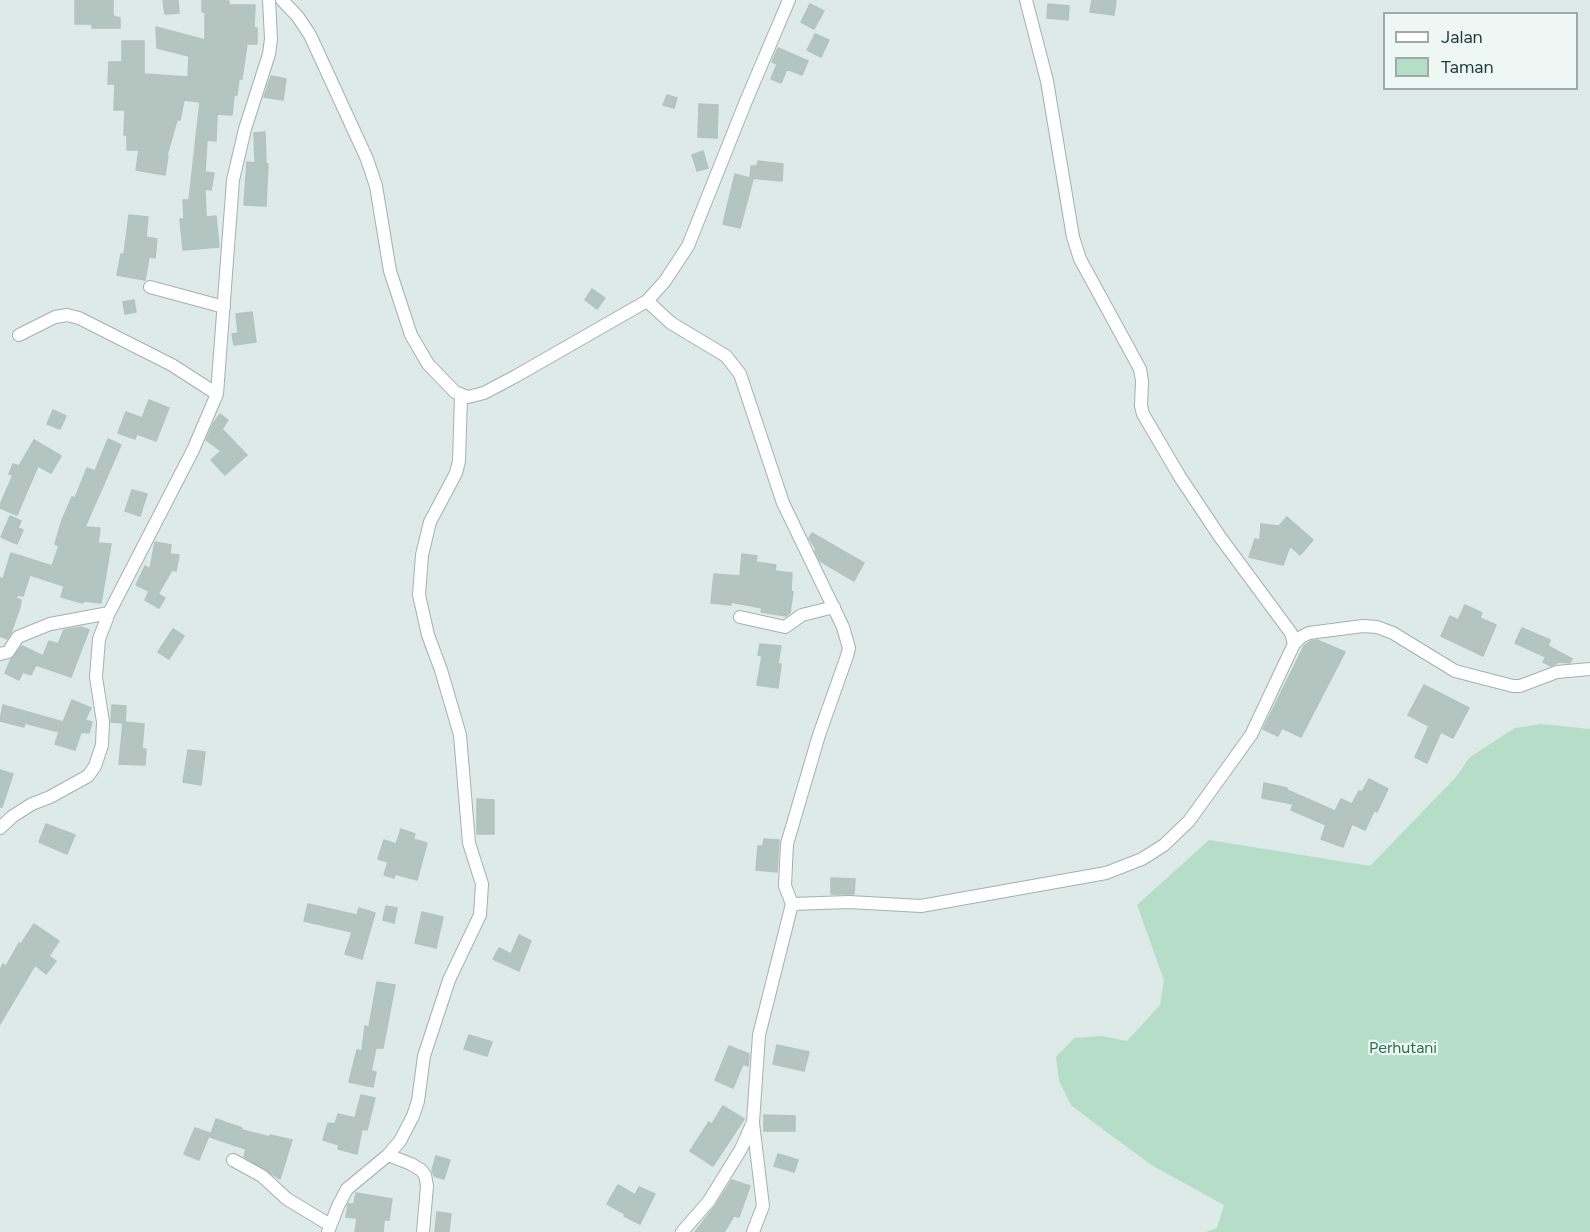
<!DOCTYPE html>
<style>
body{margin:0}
#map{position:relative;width:1590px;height:1232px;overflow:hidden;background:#deeae7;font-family:Figtree,sans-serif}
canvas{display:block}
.legend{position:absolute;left:1383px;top:12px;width:195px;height:78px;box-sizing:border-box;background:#eff7f4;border:2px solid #9caba8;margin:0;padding:8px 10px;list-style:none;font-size:18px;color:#1f3a37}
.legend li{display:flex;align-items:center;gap:12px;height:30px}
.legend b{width:30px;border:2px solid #9caba8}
</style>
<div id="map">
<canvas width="1590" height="1232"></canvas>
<ul class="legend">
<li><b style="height:8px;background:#fff"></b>Jalan</li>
<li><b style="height:16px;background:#b6ddc7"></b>Taman</li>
</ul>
</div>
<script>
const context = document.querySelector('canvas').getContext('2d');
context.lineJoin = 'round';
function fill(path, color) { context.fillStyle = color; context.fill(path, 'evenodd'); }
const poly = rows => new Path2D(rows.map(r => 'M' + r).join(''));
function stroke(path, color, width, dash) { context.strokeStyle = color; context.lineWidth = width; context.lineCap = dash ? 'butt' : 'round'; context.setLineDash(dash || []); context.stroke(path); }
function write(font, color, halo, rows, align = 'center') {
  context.font = font + ' Figtree,sans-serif'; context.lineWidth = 4.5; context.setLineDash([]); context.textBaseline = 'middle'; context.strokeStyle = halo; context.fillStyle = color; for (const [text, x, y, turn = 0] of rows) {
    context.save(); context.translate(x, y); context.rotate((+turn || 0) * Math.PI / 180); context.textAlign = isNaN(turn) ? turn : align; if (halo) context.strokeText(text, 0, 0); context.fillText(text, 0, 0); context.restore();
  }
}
fill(poly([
 [1541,724,1590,729,1590,1232,1206,1232,1217,1228,1224,1205,1153,1166,1093,1122,1071,1105,1059,1081,1056,1057,1074,1038,1102,1036,1127,1041,1160,1005,1164,980,1137,905,1209,840,1370,866,1456,777,1470,757,1515,728]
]), '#b6ddc7');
const building = poly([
 [75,0,113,0,113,16,120,18,120,28,92,28,92,24,75,24,75,0],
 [178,0,179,13,165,14,163,1,178,0],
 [202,0,229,1,229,5,255,5,254,28,257,28,257,44,247,44,242,79,239,79,237,95,234,95,232,115,217,114,216,141,207,140,205,172,214,173,211,190,205,189,206,217,216,216,219,247,183,250,180,219,184,219,183,200,189,200,200,102,184,100,180,120,177,120,167,155,168,156,165,175,136,170,139,150,127,150,127,135,124,135,125,110,114,110,115,84,108,84,109,62,122,62,122,41,144,41,144,74,188,77,189,56,157,48,156,27,205,40,205,12,202,12,202,0],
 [1092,0,1116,0,1114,15,1090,12,1092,0],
 [810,4,824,11,814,29,801,22,810,4],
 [1048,4,1069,6,1068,20,1047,18,1048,4],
 [815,34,829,40,821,57,807,50,815,34],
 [778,48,808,61,802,75,787,69,781,83,771,79,777,64,772,62,778,48],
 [271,76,286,79,283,100,264,97,271,76],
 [667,95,677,98,674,108,663,105,667,95],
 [699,104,718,105,717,138,698,137,699,104],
 [265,132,266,164,268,164,266,206,244,205,247,162,255,163,254,133,265,132],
 [703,151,708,168,697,171,692,155,703,151],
 [758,161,783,164,782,181,750,178,751,166,757,166,758,161],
 [735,174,753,179,740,228,723,224,735,174],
 [129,215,148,217,146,237,157,239,155,258,149,257,145,280,117,275,121,254,124,254,129,215],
 [592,289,605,298,597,309,585,300,592,289],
 [134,300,136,312,125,314,123,302,134,300],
 [252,312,256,342,234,345,232,334,238,333,236,314,252,312],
 [149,400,169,408,156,441,137,434,135,439,118,433,126,412,142,418,149,400],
 [53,410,66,416,60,429,47,424,53,410],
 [220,414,228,420,222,429,247,455,225,475,211,460,221,451,206,440,213,424,220,414],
 [108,439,121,445,85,527,100,528,98,543,111,544,101,603,84,601,83,603,61,597,64,586,30,575,23,596,17,595,16,598,21,600,20,607,11,633,7,639,0,636,0,578,3,579,11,553,52,566,59,546,55,544,62,520,72,497,75,498,87,468,95,471,108,439],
 [34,440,61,456,51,473,38,466,17,515,0,508,0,505,13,475,9,474,13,464,19,466,34,440],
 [132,490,147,494,140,516,125,511,132,490],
 [10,516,21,521,18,528,23,530,17,544,1,537,10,516],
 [1287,517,1313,540,1300,555,1290,546,1283,565,1249,557,1255,539,1260,540,1261,524,1279,526,1287,517],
 [812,533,864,563,854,581,820,561,815,551,816,549,809,538,812,533],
 [155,542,171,545,170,554,179,555,176,571,172,570,158,594,165,598,159,608,145,600,149,591,136,585,145,566,150,569,155,542],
 [742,554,757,556,756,562,776,565,775,571,792,573,791,591,793,592,790,613,786,616,761,612,762,608,731,602,731,605,711,603,714,574,740,576,742,554],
 [1465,605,1482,613,1480,618,1496,625,1483,656,1441,636,1450,616,1458,620,1465,605],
 [81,627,89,630,71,677,36,665,31,675,23,672,19,680,5,673,11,659,22,646,43,656,49,641,58,644,64,630,81,627],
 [1522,628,1550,640,1548,646,1572,659,1570,663,1559,662,1551,666,1543,662,1546,657,1515,643,1522,628],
 [173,629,184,636,169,659,158,652,173,629],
 [1317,640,1345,652,1301,737,1282,728,1278,736,1263,729,1304,646,1311,641,1317,640],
 [760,644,781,646,778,664,781,664,778,688,757,685,762,656,758,655,760,644],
 [1424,685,1469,708,1453,738,1441,732,1427,763,1415,757,1429,726,1408,715,1424,685],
 [72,700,91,708,85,720,92,722,89,733,81,732,75,750,55,744,59,732,25,723,24,727,0,721,3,705,63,722,72,700],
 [112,705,126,706,125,722,144,724,142,749,146,749,145,765,119,764,123,723,111,722,112,705],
 [188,750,205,752,201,785,183,782,188,750],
 [0,770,13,774,2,807,0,807,0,770],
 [1369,779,1388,789,1377,812,1374,811,1365,830,1352,824,1343,847,1321,839,1326,825,1291,810,1293,804,1262,798,1264,783,1287,788,1287,790,1335,811,1341,799,1352,804,1359,791,1362,792,1369,779],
 [477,799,494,800,494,834,477,834,477,799],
 [46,824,75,835,67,854,39,842,46,824],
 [401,829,415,834,413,839,427,843,417,880,395,874,394,878,384,875,388,862,378,859,384,840,396,844,401,829],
 [764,839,779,840,777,872,756,870,758,846,763,846,764,839],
 [831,878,855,879,854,894,831,894,831,878],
 [308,904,357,915,359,908,375,913,362,959,345,954,352,932,304,921,308,904],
 [386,906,397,908,394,923,383,920,386,906],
 [422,912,443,917,436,948,415,943,422,912],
 [34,924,59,941,49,956,56,961,46,974,35,965,0,1024,0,970,3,964,6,966,19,943,21,944,34,924],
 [519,935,531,941,519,971,493,959,499,948,511,954,519,935],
 [377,982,395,985,383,1048,376,1048,371,1071,376,1072,373,1087,349,1082,357,1050,362,1051,365,1026,369,1027,377,982],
 [469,1035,492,1042,487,1056,464,1049,469,1035],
 [777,1045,809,1052,804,1071,773,1064,777,1045],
 [729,1046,749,1054,748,1066,743,1064,733,1088,715,1080,729,1046],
 [361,1095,375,1098,367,1130,362,1129,357,1154,338,1149,339,1145,323,1140,328,1123,335,1124,338,1114,355,1118,361,1095],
 [723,1106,744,1119,713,1166,690,1151,709,1122,712,1124,723,1106],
 [764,1115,795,1116,795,1131,764,1131,764,1115],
 [216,1119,242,1128,242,1130,270,1137,270,1135,292,1140,280,1179,244,1157,246,1149,210,1137,216,1119],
 [195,1128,210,1133,199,1160,184,1154,195,1128],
 [778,1154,798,1160,794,1172,774,1166,778,1154],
 [436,1156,450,1160,444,1179,434,1176,432,1170,436,1156],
 [732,1180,750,1186,739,1217,734,1216,724,1232,695,1232,716,1205,732,1180],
 [618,1185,635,1195,639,1187,655,1194,640,1224,624,1216,625,1214,607,1204,618,1185],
 [356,1193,392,1199,389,1220,384,1220,383,1232,355,1232,357,1218,346,1217,348,1204,354,1204,356,1193],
 [437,1212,451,1214,449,1232,435,1232,437,1212]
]);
fill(building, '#b4c5c0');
stroke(building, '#b1c4bf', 1.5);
const street = poly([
 [282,0,298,17,310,35,367,159,376,186,390,271,411,335,428,364,455,392,468,397,484,393,516,376,647,301,665,281,688,246,746,101,789,0],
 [150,287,224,307],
 [647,301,671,323,726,356,740,374,783,503,843,627,849,648,847,656,819,735,787,844,785,886,792,904,759,1035,753,1122,741,1149,709,1201,682,1232],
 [19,335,55,317,67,315,79,318,172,365,217,394],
 [740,617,785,627,802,615,834,607],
 [1294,644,1301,637,1309,633,1363,626,1377,627,1393,633,1455,671,1513,686,1520,686,1557,672,1590,669],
 [0,654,8,652,18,637,50,624,109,613],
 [0,828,13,816,32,804,50,797,88,776,95,766,102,745,103,722,96,677,99,639,109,613,193,450,217,394,233,180,245,129,269,54,271,39,269,0],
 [792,904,849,902,921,906,1106,873,1142,859,1164,845,1189,821,1251,735,1294,644,1291,633,1220,537,1180,477,1143,414,1141,406,1142,381,1140,369,1080,259,1073,237,1047,81,1026,0],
 [388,1155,411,1164,421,1170,425,1175,427,1186,423,1232],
 [233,1160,262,1176,287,1199,330,1225],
 [328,1232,338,1206,347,1189,388,1155,400,1141,413,1116,418,1101,424,1056,449,980,480,915,482,884,469,843,460,735,441,670,428,635,419,595,422,555,430,522,456,473,459,461,461,396],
 [753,1232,763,1206,753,1123]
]);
stroke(street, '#a1b2af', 14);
stroke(street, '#fff', 12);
write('16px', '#287251', '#eff7f4', [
 ["Perhutani",1403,1048]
]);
</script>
